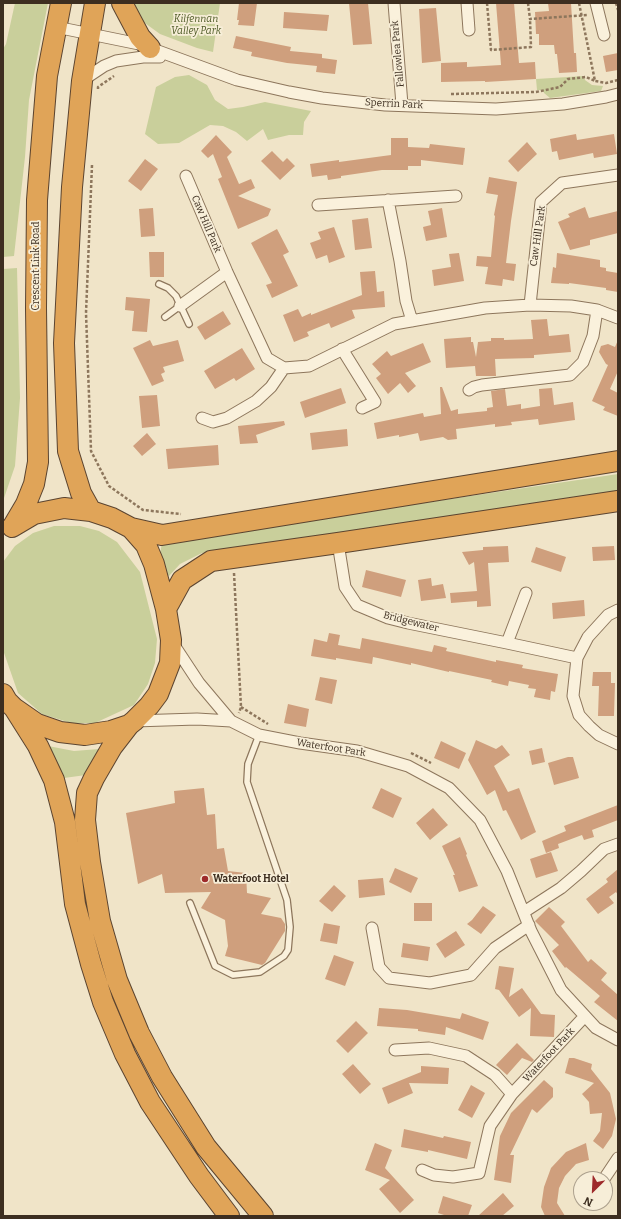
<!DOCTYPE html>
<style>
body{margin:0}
#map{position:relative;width:621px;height:1219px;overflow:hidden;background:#f0e4c8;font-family:Bitter,serif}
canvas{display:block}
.frame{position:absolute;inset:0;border:4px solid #3d2e20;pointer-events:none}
.north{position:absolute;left:573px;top:1171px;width:40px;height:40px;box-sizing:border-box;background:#f7eed8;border:1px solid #ada18e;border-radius:50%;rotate:204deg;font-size:11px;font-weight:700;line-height:16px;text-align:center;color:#3d2e20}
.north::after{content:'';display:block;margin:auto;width:14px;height:18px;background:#9e2a2b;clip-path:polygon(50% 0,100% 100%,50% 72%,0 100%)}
</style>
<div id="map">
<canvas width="621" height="1219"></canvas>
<div class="frame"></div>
<div class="north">N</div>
</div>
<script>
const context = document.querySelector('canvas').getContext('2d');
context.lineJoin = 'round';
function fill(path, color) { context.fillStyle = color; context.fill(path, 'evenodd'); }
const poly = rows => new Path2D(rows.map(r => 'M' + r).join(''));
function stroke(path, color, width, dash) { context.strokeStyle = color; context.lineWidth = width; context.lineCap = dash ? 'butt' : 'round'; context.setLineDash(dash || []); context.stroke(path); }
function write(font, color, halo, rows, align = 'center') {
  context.font = font + ' Bitter,serif'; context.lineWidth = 3.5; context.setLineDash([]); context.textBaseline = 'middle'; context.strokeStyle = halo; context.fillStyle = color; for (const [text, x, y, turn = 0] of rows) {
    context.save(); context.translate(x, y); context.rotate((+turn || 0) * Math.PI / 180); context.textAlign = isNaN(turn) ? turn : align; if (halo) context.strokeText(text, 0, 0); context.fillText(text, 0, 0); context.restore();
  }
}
fill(poly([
 [15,3,48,3,29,100,25,157,14,256,3,257,3,81,4,80,3,78,3,49,6,44],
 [132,3,220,3,213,52,197,48,160,34,142,21],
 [189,75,207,85,215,100,228,109,243,107,265,102,311,111,304,122,303,135,289,135,268,140,263,129,247,141,236,132,223,126,210,125,179,143,158,144,145,134,156,87,175,77],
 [584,76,585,80,592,85,603,86,601,91,550,98,544,93,543,90,537,90,536,79],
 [17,268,20,398,15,466,3,501,3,269],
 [618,474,618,492,202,553,180,564,169,576,166,574,160,555,162,542],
 [54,526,80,526,99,531,117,542,140,572,157,639,155,663,148,684,134,705,95,723,71,723,42,714,18,693,3,650,3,562,15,546,33,533],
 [48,746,74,751,99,749,90,764,86,775,64,778]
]), '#c9cf9b');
fill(poly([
 [239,3,257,3,254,26,238,25,239,20,237,20],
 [349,3,368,3,372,44,353,45],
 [496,3,514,3,519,63,535,62,536,79,485,82,485,81,441,82,441,63,467,62,467,67,501,65],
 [548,3,571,3,574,53,576,53,577,72,559,73,557,54,555,54,554,45,539,45,539,34,536,34,535,12,549,11],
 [436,8,441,61,422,63,419,9],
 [284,12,329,15,327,31,283,28],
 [236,36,291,47,290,51,322,54,322,58,337,60,335,74,316,72,317,66,287,63,251,56,252,52,233,48],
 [618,53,618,70,606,72,603,56],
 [576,134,577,140,614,134,617,154,594,158,593,153,559,160,557,151,552,152,550,139],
 [216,135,232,152,227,157,239,184,251,179,255,188,238,196,271,209,268,216,238,229,218,179,222,177,213,154,208,158,201,151],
 [391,138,408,138,408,147,429,148,430,144,465,148,463,165,421,160,421,166,408,166,408,170,382,170,341,176,341,178,328,180,327,175,312,177,310,164,339,160,339,162,391,155],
 [527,142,537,154,518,172,508,161],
 [272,151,283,162,287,158,295,166,280,180,261,161],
 [145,159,158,169,141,191,128,181],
 [489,177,517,182,511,221,506,263,516,264,514,281,503,279,502,286,485,284,488,267,476,266,477,256,491,257,495,216,494,215,498,195,486,193],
 [585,207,589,218,618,211,618,233,590,240,590,245,570,250,558,222,570,217,568,214],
 [153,208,155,236,141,237,139,209],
 [442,208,447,237,426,241,423,227,431,225,428,211],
 [368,218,372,248,355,250,352,220],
 [334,227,345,257,329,263,327,255,316,259,310,243,321,239,318,232],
 [277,229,289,252,283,255,298,286,272,298,266,285,272,283,251,243],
 [149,252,164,252,164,277,150,277],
 [459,253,464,281,434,286,432,270,451,267,449,254],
 [557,253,600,260,600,267,606,268,606,271,618,273,618,292,606,290,606,288,569,283,569,284,551,283,553,267,556,268],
 [375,271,377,292,384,291,385,307,352,310,355,318,331,328,329,323,307,332,309,336,294,342,283,315,298,309,302,317,311,313,311,315,362,295,360,272],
 [126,297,150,299,147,332,132,331,134,311,125,310],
 [223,311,231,324,205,340,197,327],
 [547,319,549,336,569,334,571,352,534,355,534,358,495,359,496,376,476,376,475,366,446,368,444,339,471,337,471,342,473,342,476,357,478,342,491,341,491,338,504,338,504,340,533,339,531,320],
 [150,340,153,346,178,340,184,361,163,367,165,372,161,374,164,381,152,386,133,348],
 [618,340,618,371,610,389,618,393,618,416,603,410,605,407,592,401,608,365,606,364,599,352,601,346,608,344,615,347],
 [423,343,431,362,405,373,416,386,408,393,400,383,388,394,376,378,381,374,372,364,387,351,391,356],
 [242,348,255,369,236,381,234,378,215,389,204,371],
 [440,387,442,387,451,411,458,409,458,414,487,411,487,408,493,407,491,391,505,389,507,406,521,404,521,409,540,406,539,389,552,388,554,405,573,402,575,420,539,425,538,419,511,422,512,425,495,427,495,424,456,429,457,439,448,440,443,437,420,441,418,433,399,437,399,435,377,439,374,423,423,413,424,417,441,414],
 [341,388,346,403,305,418,300,402],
 [157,395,160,426,142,428,139,396],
 [284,421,285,425,256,435,258,443,240,444,238,426],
 [347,429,348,446,312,450,310,433],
 [147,433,156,444,142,456,133,446],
 [218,445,219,465,168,469,166,449],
 [508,546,509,562,488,563,491,606,477,607,477,601,451,603,450,593,477,591,474,562,469,565,462,552,483,550,483,547],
 [614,546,615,560,593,561,592,547],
 [536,547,566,557,561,572,531,562],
 [366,570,406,580,401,597,362,587],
 [431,578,432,586,443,584,446,598,421,601,418,580],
 [584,600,585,616,553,619,552,603],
 [329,633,340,635,338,645,360,649,362,638,432,652,434,645,447,648,446,651,496,662,496,660,523,665,522,668,558,674,555,692,551,691,550,700,534,697,536,689,528,688,529,685,509,681,508,686,491,682,492,680,449,671,449,672,411,663,411,665,373,657,372,664,336,658,336,660,311,656,314,639,327,642],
 [593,672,611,672,611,683,615,683,614,716,598,716,599,686,592,686],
 [320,677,337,680,332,704,315,700],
 [288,704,309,709,306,727,284,723],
 [476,740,496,749,502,745,510,755,494,766,508,792,519,788,536,832,521,840,506,810,503,811,495,790,487,795,468,760],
 [441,741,466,753,459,769,434,758],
 [542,748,545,762,532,765,529,751],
 [568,757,573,757,579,778,554,785,548,763],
 [204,788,207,815,215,814,217,849,224,848,228,871,246,873,247,893,271,898,261,914,281,918,285,924,285,931,265,963,262,965,225,956,228,946,225,920,201,908,211,892,165,893,162,874,138,884,126,813,175,803,174,791],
 [381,788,402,798,393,818,372,808],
 [618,805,618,820,592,830,594,837,584,840,582,835,558,844,559,848,546,853,542,841,566,831,564,826],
 [433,808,448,825,430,840,416,823],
 [460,837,467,854,466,855,478,886,459,892,453,875,455,875,442,846],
 [551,852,558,871,536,878,530,859],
 [395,868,418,878,411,893,389,882],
 [618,869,618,895,616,892,609,897,614,903,598,914,586,899,608,882,606,879],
 [383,878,385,895,359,898,358,880],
 [334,885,346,896,332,912,319,901],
 [414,903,432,903,432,921,414,921],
 [483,906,496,915,481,934,467,924,472,920],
 [549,907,565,922,561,926,588,962,591,959,607,973,601,980,618,995,618,1021,594,1002,600,996,566,967,565,968,552,951,559,945,535,921],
 [324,923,340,926,337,944,320,941],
 [456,931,465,945,445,958,436,944],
 [403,943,430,947,428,961,401,957],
 [334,955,354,962,345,986,325,979],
 [499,966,514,968,509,997,522,988,541,1014,555,1015,554,1037,530,1036,531,1008,519,1017,499,990,495,989],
 [379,1008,407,1010,460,1019,462,1013,489,1022,483,1040,446,1027,445,1035,418,1031,418,1029,377,1026],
 [356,1021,368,1033,348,1053,336,1041],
 [517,1043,534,1060,532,1062,522,1058,507,1075,496,1065],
 [569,1058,574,1058,592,1064,591,1069,610,1093,616,1119,612,1136,603,1149,593,1141,600,1131,602,1113,590,1114,589,1102,582,1094,594,1083,565,1073],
 [353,1064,371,1084,360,1094,342,1074],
 [421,1066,449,1068,448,1084,409,1083,413,1093,388,1104,382,1088,421,1072],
 [544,1080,553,1088,553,1097,537,1113,532,1109,510,1155,514,1155,511,1183,494,1180,500,1136,511,1113],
 [471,1085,485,1093,472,1118,458,1110],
 [404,1129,443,1138,444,1136,471,1142,467,1159,428,1150,428,1152,401,1147],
 [375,1143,392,1150,385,1168,414,1200,400,1213,379,1189,390,1180,365,1170],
 [586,1143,589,1160,576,1164,565,1176,559,1188,557,1203,565,1216,545,1216,541,1207,544,1187,551,1168,566,1152],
 [503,1193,514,1206,502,1216,478,1216],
 [443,1196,472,1205,468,1216,447,1216,438,1213]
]), '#cf9f7d');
const lane = poly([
 [159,284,168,288,176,296,189,324],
 [165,317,180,306],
 [190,903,215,966,233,975,260,972,284,956,288,950,290,927,287,900,247,782,248,764,259,735]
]);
const street = poly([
 [394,3,402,105],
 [467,3,469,30],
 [596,3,604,35],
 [56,27,139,44,237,80,289,92,322,98,385,105,496,109,563,104,606,97,618,94],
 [83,80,104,66,116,61,143,57,160,57],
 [186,176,227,272,267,358,284,368,309,366,394,324,485,308,530,305,571,306,597,310,618,318],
 [388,200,400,261,406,301,412,321],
 [318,205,456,196],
 [530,305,541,202,562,183,618,175],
 [180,306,227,272],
 [342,349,375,402,362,408],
 [469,390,474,387,482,385,570,375,583,362,593,336,597,310],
 [202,418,213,422,227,418,256,401,271,387,284,368],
 [338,543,345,587,357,605,388,618,408,623,507,643,577,658],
 [618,610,608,615,588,637,577,658,573,696,579,715,589,726,599,735,618,744],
 [172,642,199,683,231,721],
 [507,643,526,593],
 [134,721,197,719,231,721,259,735,300,743,357,751,408,766,449,788,480,820,507,871,531,931,561,990,596,1028,618,1040],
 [524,912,561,888,581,871,604,849,618,844],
 [372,928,379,967,389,978,430,983,471,975,495,948,529,925],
 [395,1050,429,1048,466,1056,495,1075,512,1094],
 [422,1170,434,1175,453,1177,479,1173,490,1126,512,1094,585,1016],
 [604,1179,618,1158]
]);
const highway = poly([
 [122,3,140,37,150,48],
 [91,511,81,493,68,451,64,343,72,187,82,81,95,3],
 [13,526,26,504,34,484,38,462,36,308,37,200,47,76,61,3],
 [131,528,162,535,618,461],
 [166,609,182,580,211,561,338,543,618,501],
 [3,694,7,701,14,708,37,724,60,732,85,735,111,731,129,725,134,721,149,706,158,694,170,663,171,640,166,609,154,564,146,545,131,528,112,518,91,511,64,508,34,514,12,527],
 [14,708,38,746,54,780,65,822,75,904,91,964,103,1002,125,1054,150,1102,199,1176,229,1216],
 [129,725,112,747,94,778,87,793,85,820,90,862,100,921,117,980,139,1033,162,1077,206,1147,263,1216]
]);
stroke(lane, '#8d765c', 8);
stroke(street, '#8d765c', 13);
stroke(highway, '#5b4430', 22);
stroke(poly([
 [487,3,491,50,531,47,530,19],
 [528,3,530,19,588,15],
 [579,3,595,81,606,83,618,80],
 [616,3,618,10],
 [98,89,98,87,114,76],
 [451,94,536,92,560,87,568,79,586,77,595,81],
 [92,165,86,313,91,451,109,486,143,510,181,514],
 [234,573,241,707,239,713],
 [241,707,268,724],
 [411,753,431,763]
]), '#8d765c', 2.5, [3, 2]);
stroke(lane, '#faf1dc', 5.5);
stroke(street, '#faf1dc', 11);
stroke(highway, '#e0a458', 20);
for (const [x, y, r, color] of [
 [205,879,4,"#9e2a2b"]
]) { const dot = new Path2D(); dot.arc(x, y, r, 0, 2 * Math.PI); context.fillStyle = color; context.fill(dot); stroke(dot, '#f7eed8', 1.5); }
write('italic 10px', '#4d5a26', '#f7eed8', [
 ["Kilfennan",196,19],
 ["Valley Park",196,31]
]);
write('10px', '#3d2e20', '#f7eed8', [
 ["Fallowlea Park",398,54,-95],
 ["Sperrin Park",394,104,3],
 ["Caw Hill Park",206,224,67],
 ["Caw Hill Park",538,236,-82],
 ["Crescent Link Road",36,266,-90],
 ["Bridgewater",411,622,14],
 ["Waterfoot Park",331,748,9],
 ["Waterfoot Park",549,1055,-47]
]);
write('bold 10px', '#3d2e20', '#f7eed8', [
 ["Waterfoot Hotel",213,879]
], 'left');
</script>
